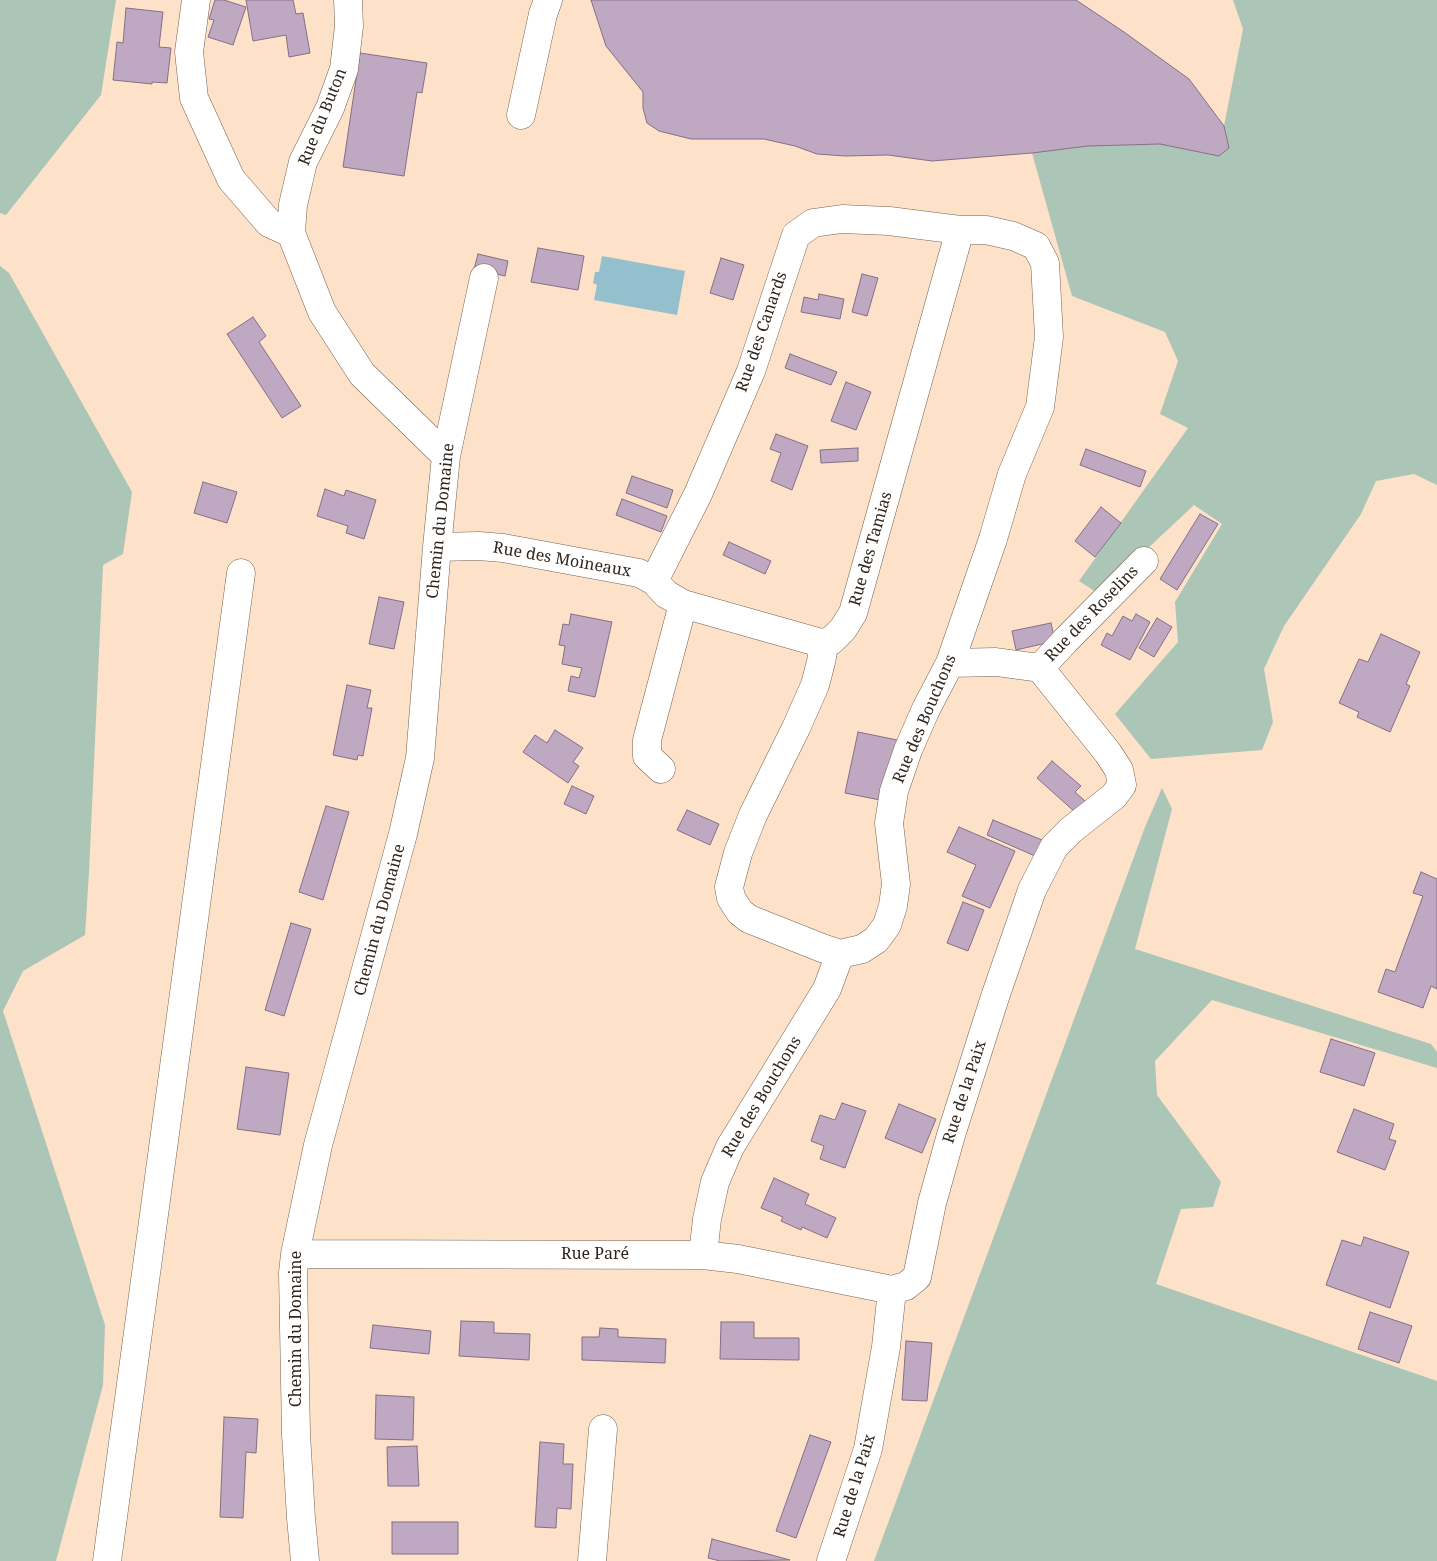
<!DOCTYPE html>
<meta charset="utf-8">
<style>
body{margin:0}
canvas{display:block;background:#fde1c9}
</style>
<canvas width="1437" height="1561"></canvas>
<script>
const context = document.querySelector('canvas').getContext('2d');
context.lineJoin = 'round';
function fill(path, color) { context.fillStyle = color; context.fill(path, 'evenodd'); }
const poly = rows => new Path2D(rows.map(r => 'M' + r).join(''));
function stroke(path, color, width, dash) { context.strokeStyle = color; context.lineWidth = width; context.lineCap = dash ? 'butt' : 'round'; context.setLineDash(dash || []); context.stroke(path); }
function write(font, color, halo, rows, align = 'center') {
  context.font = font + ' "Noto Serif",serif'; context.lineWidth = 4; context.setLineDash([]); context.textBaseline = 'middle'; context.strokeStyle = halo; context.fillStyle = color; for (const [text, x, y, turn = 0] of rows) {
    context.save(); context.translate(x, y); context.rotate((+turn || 0) * Math.PI / 180); context.textAlign = isNaN(turn) ? turn : align; if (halo) context.strokeText(text, 0, 0); context.fillText(text, 0, 0); context.restore();
  }
}
fill(poly([
 [0,0,116,0,101,95,6,215,0,213],
 [1233,0,1437,0,1437,485,1414,474,1376,481,1361,514,1284,626,1264,669,1273,722,1262,750,1151,759,1115,714,1178,642,1175,602,1222,524,1194,505,1099,594,1079,581,1188,428,1160,414,1178,361,1165,332,1072,296,1032,153,1088,146,1160,144,1219,156,1229,148,1224,126,1243,29],
 [0,266,9,273,132,492,123,554,103,565,89,872,85,935,23,971,3,1011,105,1325,103,1385,56,1561,0,1561],
 [1162,788,1172,809,1135,949,1431,1044,1437,1052,1437,1068,1212,1000,1155,1061,1157,1095,1221,1182,1213,1207,1181,1209,1156,1284,1437,1381,1437,1561,874,1561,1145,827]
]), '#abc5b6');
fill(poly([
 [602,256,685,271,677,315,594,300,597,285,593,283,595,272,599,272]
]), '#94bfcd');
const building = poly([
 [215,0,224,0,246,7,233,45,208,37,214,20,209,19,215,0],
 [246,0,293,0,296,14,303,13,310,53,289,57,286,35,253,41,246,0],
 [591,0,1076,0,1124,32,1189,79,1224,126,1229,148,1219,156,1160,144,1088,146,1032,153,932,161,888,155,845,156,817,154,795,146,764,139,691,139,659,131,647,123,643,108,643,92,606,46,591,0],
 [126,8,163,12,159,47,171,48,167,83,152,82,152,84,113,80,117,42,123,43,126,8],
 [360,53,427,63,422,93,417,92,404,176,343,167,360,53],
 [538,248,584,256,578,290,531,282,538,248],
 [478,254,508,261,505,276,474,269,478,254],
 [721,258,744,265,733,300,710,293,721,258],
 [862,274,878,278,867,316,852,312,862,274],
 [819,294,844,299,840,319,801,312,804,297,818,300,819,294],
 [253,317,266,336,259,342,301,406,282,418,227,334,253,317],
 [790,354,837,372,831,385,785,368,790,354],
 [846,382,871,392,856,430,831,421,846,382],
 [776,434,808,446,792,490,771,481,781,453,770,449,776,434],
 [858,448,858,461,821,463,820,450,858,448],
 [1086,449,1146,471,1140,487,1080,465,1086,449],
 [632,476,673,490,667,508,626,493,632,476],
 [203,482,237,492,227,523,194,513,203,482],
 [325,489,344,496,346,490,376,500,364,539,346,533,348,526,317,516,325,489],
 [622,499,667,516,661,532,616,515,622,499],
 [1101,507,1121,523,1095,557,1075,541,1101,507],
 [1200,514,1218,524,1177,590,1160,579,1200,514],
 [729,542,771,561,765,574,723,555,729,542],
 [379,597,404,602,394,649,369,644,379,597],
 [571,614,612,622,595,697,568,691,571,676,579,678,582,668,562,664,565,646,559,645,563,624,569,625,571,614],
 [1136,614,1150,622,1130,660,1101,645,1107,633,1112,636,1123,616,1132,621,1136,614],
 [1157,618,1172,627,1154,657,1139,648,1157,618],
 [1051,623,1055,641,1016,650,1012,631,1051,623],
 [1381,634,1420,652,1406,684,1410,686,1390,732,1357,717,1359,712,1339,703,1359,659,1368,662,1381,634],
 [347,685,371,690,367,708,372,708,363,756,358,755,357,760,333,755,347,685],
 [555,730,583,748,573,762,579,766,568,783,523,752,535,735,547,743,555,730],
 [858,732,902,741,890,802,845,793,858,732],
 [1052,761,1081,786,1075,792,1085,801,1076,813,1037,778,1052,761],
 [572,786,594,796,586,814,564,804,572,786],
 [326,806,349,812,323,900,299,892,326,806],
 [687,810,719,824,710,845,677,830,687,810],
 [993,820,1042,840,1035,856,987,835,993,820],
 [959,827,1015,851,990,908,962,896,976,865,947,852,959,827],
 [1421,872,1437,879,1437,989,1431,986,1423,1008,1378,992,1386,969,1395,972,1423,896,1413,893,1421,872],
 [963,902,984,910,968,951,947,943,963,902],
 [291,923,311,929,284,1016,265,1010,291,923],
 [1331,1039,1375,1053,1364,1086,1320,1072,1331,1039],
 [246,1067,289,1073,280,1135,237,1129,246,1067],
 [842,1103,866,1111,845,1168,820,1159,824,1146,811,1141,820,1115,835,1120,842,1103],
 [899,1104,936,1119,922,1153,885,1138,899,1104],
 [1354,1109,1394,1124,1389,1139,1396,1141,1385,1170,1337,1152,1354,1109],
 [774,1178,809,1194,805,1204,836,1218,827,1238,802,1227,801,1230,781,1221,783,1217,761,1208,774,1178],
 [1364,1237,1409,1252,1390,1308,1326,1285,1342,1240,1361,1246,1364,1237],
 [1370,1312,1412,1326,1399,1363,1358,1349,1370,1312],
 [461,1321,494,1322,494,1333,530,1334,529,1360,459,1356,461,1321],
 [721,1322,754,1322,754,1338,799,1338,799,1360,720,1359,721,1322],
 [373,1325,431,1331,429,1354,370,1348,373,1325],
 [600,1328,618,1329,618,1337,666,1339,665,1363,582,1360,582,1337,599,1337,600,1328],
 [906,1341,932,1343,927,1401,902,1400,906,1341],
 [376,1395,414,1397,413,1440,375,1439,376,1395],
 [224,1417,258,1419,256,1453,246,1452,243,1518,220,1517,224,1417],
 [810,1435,831,1442,796,1538,776,1531,810,1435],
 [540,1442,564,1444,563,1464,573,1464,571,1509,557,1508,556,1528,535,1527,540,1442],
 [417,1446,419,1486,388,1486,387,1447,417,1446],
 [392,1522,458,1522,458,1554,392,1554,392,1522],
 [712,1539,790,1560,720,1561,708,1558,712,1539]
]);
fill(building, '#bfa8c2');
stroke(building, '#856f87', 1);
const minor = poly([
 [196,0,189,52,194,98,231,179,269,223,291,233],
 [348,0,349,26,344,69,330,108,303,162,293,205,291,233,322,312,362,374,446,456],
 [521,115,543,14,548,0],
 [437,547,479,546,503,548,639,573,654,581,666,594,683,604,821,643,831,641,843,629,853,613,960,230],
 [654,581,698,494,751,371,796,235,813,223,842,219,889,221,960,230,986,230,1013,236,1036,246,1045,263,1049,337,1040,407,1012,474,993,539,950,663,926,709,908,750,894,791,889,823,896,884,893,906,887,925,876,940,862,949,840,954,822,948,749,919,740,912,736,906,731,898,729,887,738,853,753,815,796,728,815,685,821,662,823,651,821,643],
 [950,663,996,662,1040,668],
 [1040,668,1065,641,1144,561],
 [661,769,647,756,647,740,683,604],
 [295,1254,703,1255,738,1259,892,1290,906,1286,917,1277,932,1203,951,1135,995,997,1032,890,1054,847,1071,830,1114,796,1122,785,1119,770,1108,753,1040,668],
 [703,1255,707,1219,715,1182,730,1147,827,989,840,954],
 [107,1561,241,573],
 [305,1561,301,1518,296,1434,293,1273,295,1254,318,1145,403,834,420,758,437,547,446,456,484,278],
 [592,1561,603,1429],
 [831,1561,868,1449,886,1347,892,1290]
]);
stroke(minor, '#79614c', 29);
stroke(minor, '#fff', 28);
write('16px', '#31261d', '#fff', [
 ["Rue du Buton",323,117,-68],
 ["Rue des Canards",762,332,-71],
 ["Chemin du Domaine",441,521,-84],
 ["Rue des Tamias",871,549,-74],
 ["Rue des Moineaux",562,560,10],
 ["Rue des Roselins",1092,614,-46],
 ["Rue des Bouchons",925,719,-67],
 ["Chemin du Domaine",380,920,-75],
 ["Rue de la Paix",965,1092,-72],
 ["Rue des Bouchons",762,1097,-59],
 ["Rue Paré",595,1254],
 ["Chemin du Domaine",296,1329,-90],
 ["Rue de la Paix",855,1486,-73]
]);
</script>
